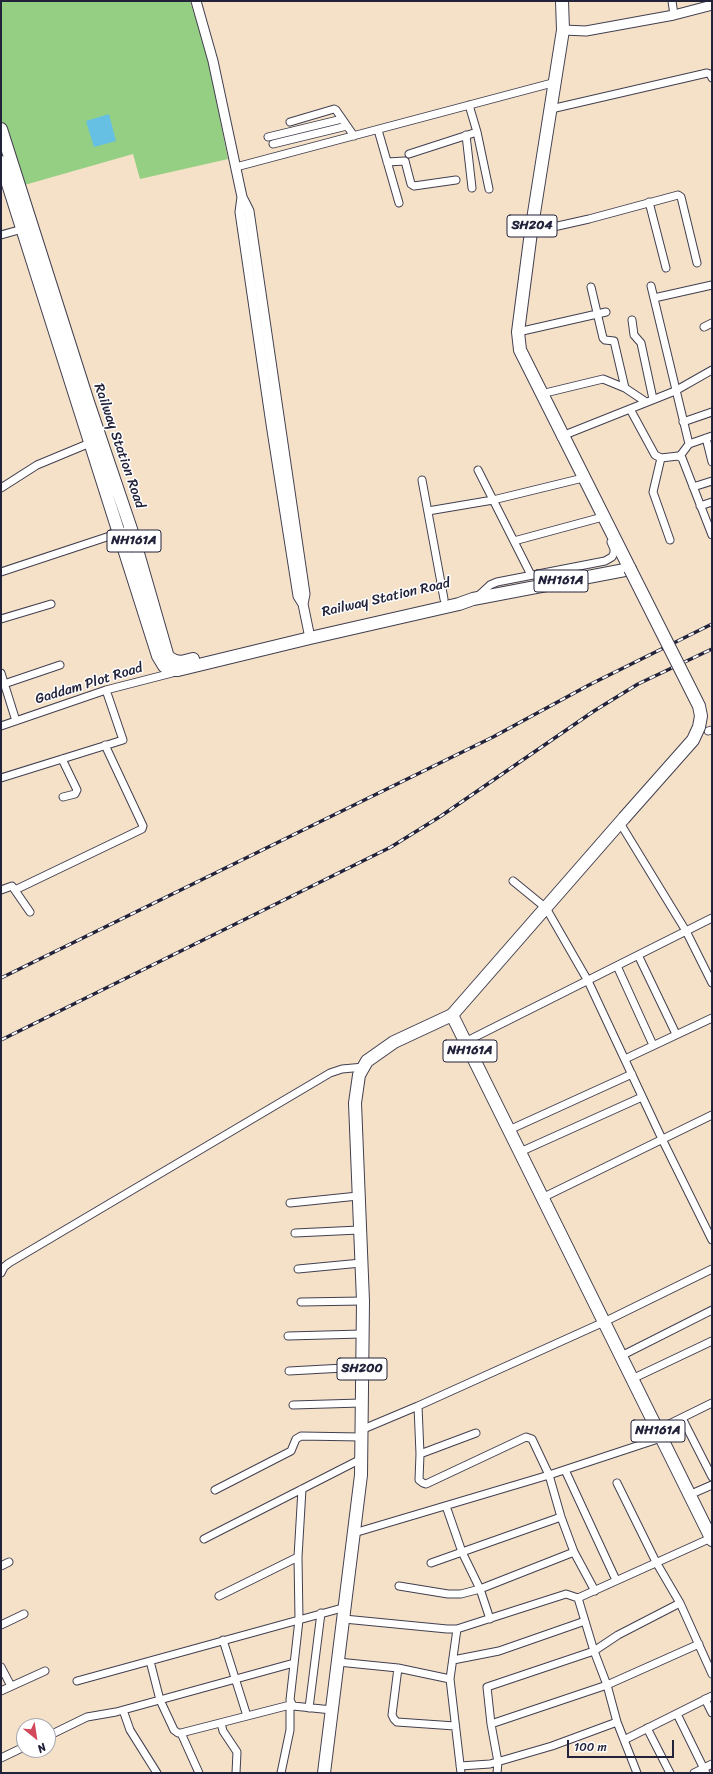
<!DOCTYPE html>
<style>
body{margin:0}
#map{position:relative;width:713px;height:1774px;overflow:hidden;background:#f4e1c7;font-family:Sriracha,sans-serif}
canvas{display:block}
.frame{position:absolute;inset:0;border:2px solid #22223b;pointer-events:none}
.north{position:absolute;left:16px;top:1718px;width:40px;height:40px;box-sizing:border-box;background:#fff;border:1px solid #a7a7b1;border-radius:50%;rotate:150deg;font-size:11px;font-weight:700;line-height:16px;text-align:center;color:#22223b}
.north::after{content:'';display:block;margin:auto;width:14px;height:18px;background:#d1495b;clip-path:polygon(50% 0,100% 100%,50% 72%,0 100%)}
.scale{position:absolute;left:567px;top:1740px;width:107px;height:18px;box-sizing:border-box;border:2px solid #22223b;border-top:0;padding-left:5px;font-size:12px;line-height:14px;white-space:nowrap;color:#22223b;-webkit-text-stroke:3px #fff;paint-order:stroke}
</style>
<div id="map">
<canvas width="713" height="1774"></canvas>
<div class="frame"></div>
<div class="north">N</div>
<div class="scale">100 m</div>
</div>
<script>
const context = document.querySelector('canvas').getContext('2d');
context.lineJoin = 'round';
function fill(path, color) { context.fillStyle = color; context.fill(path, 'evenodd'); }
const poly = rows => new Path2D(rows.map(r => 'M' + r).join(''));
function stroke(path, color, width, dash) { context.strokeStyle = color; context.lineWidth = width; context.lineCap = dash ? 'butt' : 'round'; context.setLineDash(dash || []); context.stroke(path); }
function write(font, color, halo, rows, align = 'center') {
  context.font = font + ' Sriracha,sans-serif'; context.lineWidth = 3; context.setLineDash([]); context.textBaseline = 'middle'; context.strokeStyle = halo; context.fillStyle = color; for (const [text, x, y, turn = 0] of rows) {
    context.save(); context.translate(x, y); context.rotate((+turn || 0) * Math.PI / 180); context.textAlign = isNaN(turn) ? turn : align; if (halo) context.strokeText(text, 0, 0); context.fillText(text, 0, 0); context.restore();
  }
}
fill(poly([
 [1,1,190,1,206,50,228,159,140,179,133,154,21,186,1,123]
]), '#94cf83');
fill(poly([
 [109,114,116,141,94,147,86,121]
]), '#66c0e4');
const minor = poly([
 [672,1,674,15],
 [469,105,477,132,489,189],
 [551,109,707,73,710,74,712,78],
 [290,122,334,109,336,110,354,136],
 [378,130,399,203],
 [466,135,472,188],
 [268,137,342,119],
 [273,144,347,126],
 [409,154,477,132],
 [387,162,405,161,411,184,414,186,456,180],
 [236,167,556,82],
 [649,202,666,268],
 [531,232,589,219,678,195,681,197,697,263],
 [1,235,26,228],
 [651,286,689,444,712,436],
 [591,287,603,338,605,340,614,341,625,388],
 [654,298,712,285],
 [632,320,634,335,641,343,653,399],
 [704,327,712,323],
 [518,332,606,312],
 [541,394,603,379,625,388,646,402],
 [630,409,655,455,661,458,678,456,682,458,712,535],
 [683,422,712,412],
 [561,437,562,436,675,391,712,370],
 [706,438,712,462],
 [680,456,689,444],
 [661,458,653,492,670,540],
 [478,470,531,575],
 [422,480,444,599],
 [693,487,712,481],
 [1,488,37,465,90,443],
 [700,506,712,502],
 [428,511,493,500,579,479],
 [514,541,599,518],
 [1,572,131,529],
 [477,597,490,585,497,582,605,561,612,557,614,553,614,549,611,542],
 [1,619,51,604],
 [1,673,16,721],
 [4,684,60,665],
 [1,726,106,690,172,673,172,671],
 [708,731,712,730],
 [62,759,77,790,75,794,63,797],
 [1,778,123,740,106,690],
 [620,823,686,931,712,983],
 [513,881,546,908,588,981,662,1139,712,1240],
 [1,890,12,886,30,912],
 [15,890,142,829,143,826,105,745],
 [638,955,676,1034],
 [617,966,653,1045],
 [465,1042,712,918],
 [625,1059,712,1018],
 [509,1130,632,1074],
 [520,1152,642,1097],
 [542,1198,712,1115],
 [290,1203,358,1196],
 [295,1233,359,1230],
 [298,1269,361,1263],
 [1,1273,4,1267,9,1263,330,1073,342,1069,364,1067],
 [301,1302,363,1301],
 [288,1336,362,1334],
 [621,1356,712,1310],
 [289,1371,362,1367],
 [632,1379,712,1341],
 [293,1405,361,1403],
 [418,1406,420,1454,419,1480,423,1483,426,1484,526,1437,532,1439,549,1475,561,1517,574,1552,595,1591],
 [682,1418,712,1477],
 [361,1430,418,1406,604,1322,712,1269],
 [657,1430,712,1403],
 [420,1454,476,1433],
 [565,1470,616,1580],
 [617,1483,656,1562,680,1603,712,1674],
 [302,1489,298,1557,299,1620,290,1700,293,1706,332,1710],
 [215,1490,291,1451,296,1439,301,1436,361,1437],
 [689,1495,712,1485],
 [446,1506,462,1552,480,1589,490,1619],
 [354,1533,549,1475,661,1438],
 [204,1539,361,1459],
 [431,1563,561,1517],
 [1,1566,9,1562],
 [399,1586,448,1594,461,1594,480,1589,574,1552],
 [219,1596,298,1557],
 [578,1598,594,1651,607,1685,617,1722,637,1773],
 [344,1619,447,1629,457,1629,566,1594,578,1598,711,1538],
 [1,1625,24,1614],
 [223,1640,247,1716],
 [453,1660,499,1651,585,1621],
 [150,1661,160,1700,174,1730,178,1733,181,1733,290,1705],
 [338,1662,398,1668,450,1679,457,1629],
 [1,1667,11,1686],
 [398,1668,392,1715,394,1719,397,1722,455,1726],
 [450,1679,461,1773],
 [77,1681,346,1607],
 [1,1691,45,1671],
 [705,1699,712,1713],
 [309,1708,321,1613],
 [123,1710,130,1730,157,1773],
 [677,1714,706,1773],
 [221,1723,223,1731,237,1752,236,1773],
 [491,1724,607,1685,699,1644],
 [647,1728,670,1773],
 [181,1733,199,1773],
 [48,1736,87,1717,116,1712,294,1663],
 [624,1740,712,1696],
 [1,1758,24,1747],
 [460,1766,490,1764,552,1746,617,1722],
 [281,1773,290,1730,290,1703],
 [497,1773,498,1762,491,1724,487,1687,594,1651,618,1635,680,1603],
 [694,1773,712,1764]
]);
const tertiary = poly([
 [196,1,213,61,242,197,249,211,305,594,303,604,310,638],
 [563,30,586,31,674,15,712,5],
 [242,197,240,212,271,424,298,596,303,604]
]);
const primary = poly([
 [562,1,563,30,531,232,518,332,520,350,630,569],
 [324,1773,361,1475,363,1301,355,1103,359,1075,367,1061,394,1042,452,1015]
]);
const trunk = poly([
 [1,129,88,402,131,529,167,654,168,657,175,661,181,662,193,659],
 [1,162,158,656,164,666,170,670,178,670,310,638,459,604,473,599,630,569],
 [624,818,452,1015,712,1540]
]);
stroke(minor, '#423f50', 9);
stroke(tertiary, '#423f50', 11);
stroke(primary, '#423f50', 14);
stroke(trunk, '#423f50', 14);
stroke(minor, '#fff', 7);
stroke(tertiary, '#fff', 9);
stroke(primary, '#fff', 12);
stroke(trunk, '#fff', 12);
const rail = poly([
 [1,978,493,737,589,685,712,624],
 [1,1040,391,847,441,816,594,711,638,684,712,649]
]);
stroke(rail, '#22223b', 3.5);
stroke(rail, '#fff', 2, [6]);
const trunkBridge = poly([
 [624,818,693,740,699,727,701,716,699,706,630,569]
]);
stroke(trunkBridge, '#423f50', 14, []);
stroke(trunkBridge, '#fff', 12);
for (const [x, y, w] of [
 [532,226,50],
 [134,541,54],
 [561,581,54],
 [470,1051,54],
 [362,1369,50],
 [658,1431,54]
]) { const box = new Path2D(); box.roundRect(x - w / 2, y - 11, w, 22, 3); context.fillStyle = '#fff'; context.fill(box); stroke(box, '#22223b', 1); }
write('bold 13px', '#22223b', null, [
 ["SH204",532,226],
 ["NH161A",134,541],
 ["NH161A",561,581],
 ["NH161A",470,1051],
 ["SH200",362,1369],
 ["NH161A",658,1431]
]);
write('14px', '#22223b', '#fff', [
 ["Railway Station Road",119,446,71],
 ["Railway Station Road",386,598,-13],
 ["Gaddam Plot Road",89,684,-17]
]);
</script>
